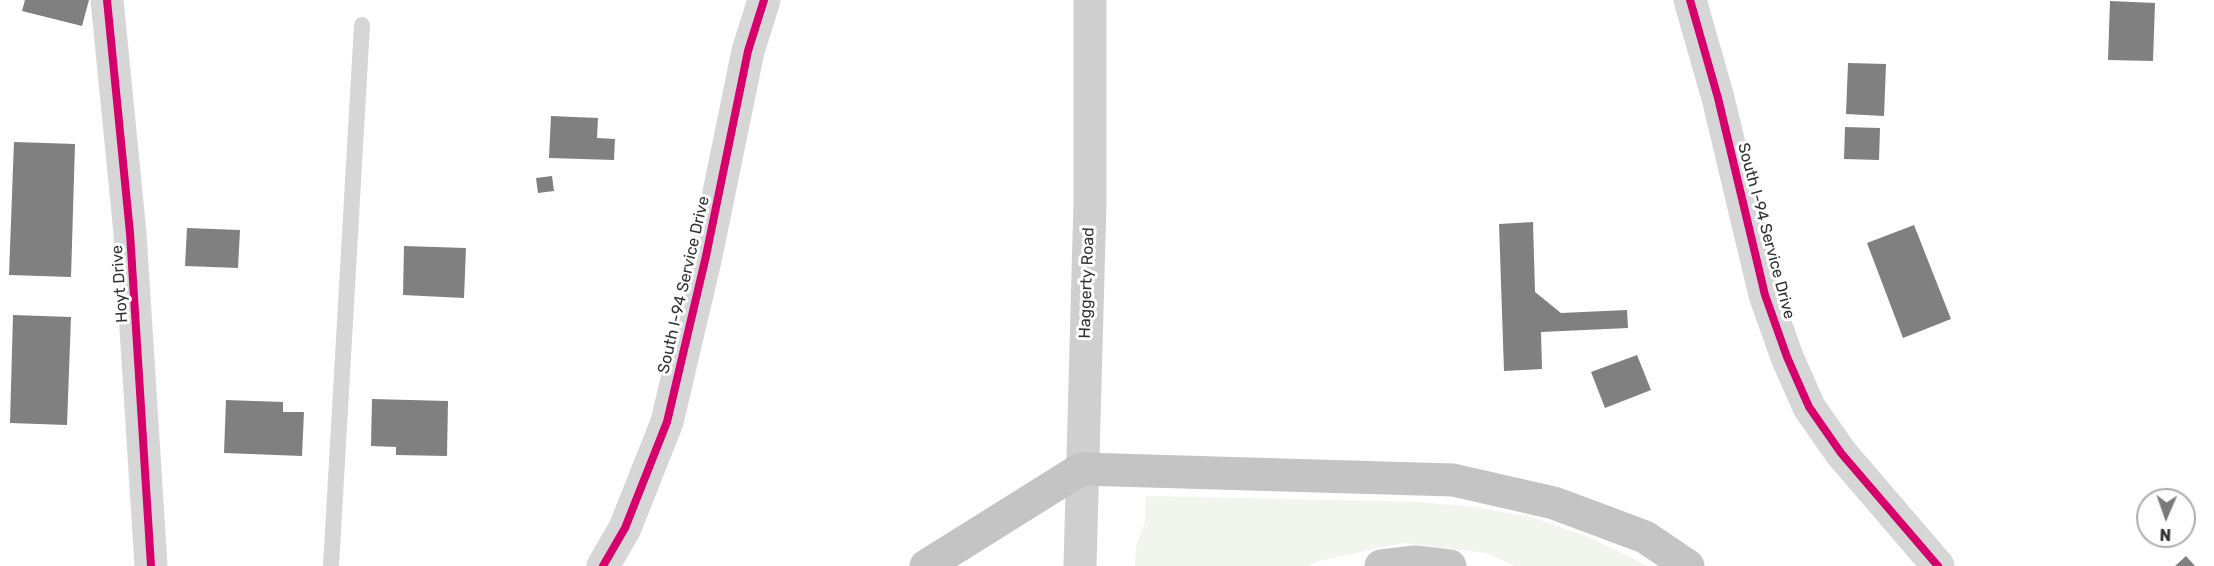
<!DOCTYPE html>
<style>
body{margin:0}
#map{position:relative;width:2214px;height:566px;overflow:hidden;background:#fff;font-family:Rubik,sans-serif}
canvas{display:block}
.north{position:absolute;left:2136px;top:488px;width:60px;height:60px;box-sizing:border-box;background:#fff;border:2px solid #adadad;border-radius:50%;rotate:182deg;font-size:16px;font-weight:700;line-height:24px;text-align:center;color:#323232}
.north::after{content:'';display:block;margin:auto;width:21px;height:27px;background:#7a7a7a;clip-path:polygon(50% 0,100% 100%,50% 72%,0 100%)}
</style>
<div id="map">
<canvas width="2214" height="566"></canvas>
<div class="north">N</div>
</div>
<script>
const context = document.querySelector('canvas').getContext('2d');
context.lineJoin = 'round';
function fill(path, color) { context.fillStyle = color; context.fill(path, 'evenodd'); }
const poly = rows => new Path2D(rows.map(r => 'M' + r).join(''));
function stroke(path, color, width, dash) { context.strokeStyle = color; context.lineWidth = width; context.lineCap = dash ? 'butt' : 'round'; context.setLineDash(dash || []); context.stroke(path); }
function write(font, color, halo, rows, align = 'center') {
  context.font = font + ' Rubik,sans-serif'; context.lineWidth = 6; context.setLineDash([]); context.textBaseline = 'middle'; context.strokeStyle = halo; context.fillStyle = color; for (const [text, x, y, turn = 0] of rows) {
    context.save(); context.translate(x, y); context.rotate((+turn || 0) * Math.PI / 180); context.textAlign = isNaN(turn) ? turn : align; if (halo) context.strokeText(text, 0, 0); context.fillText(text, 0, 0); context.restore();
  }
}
fill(poly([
 [1146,496,1419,502,1475,507,1531,517,1588,537,1648,566,1515,566,1487,553,1403,543,1319,561,1308,566,1135,566,1136,546,1145,521]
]), '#f1f5ed');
fill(poly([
 [25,0,89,0,82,26,22,11],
 [2110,1,2155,3,2153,61,2108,60],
 [1848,63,1886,64,1884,116,1846,114],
 [551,116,598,118,597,138,615,139,614,160,549,158],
 [1845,127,1880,128,1879,160,1844,159],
 [14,142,75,144,71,277,9,275],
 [552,176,554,191,538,193,536,178],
 [1533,222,1535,292,1561,313,1627,310,1628,328,1541,332,1542,369,1504,371,1499,224],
 [1914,225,1951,319,1903,338,1867,243],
 [187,228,240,230,238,268,185,266],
 [404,246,466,248,464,298,403,295],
 [13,315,71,317,67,425,10,423],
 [1637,355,1651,390,1605,408,1591,372],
 [372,399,448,401,447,456,396,455,396,447,371,446],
 [226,400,283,402,283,412,304,412,302,456,224,453],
 [2186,556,2195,566,2175,566]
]), '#808080');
stroke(poly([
 [331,566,362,25]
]), '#d6d6d6', 16);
stroke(poly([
 [107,0,130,233,151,566]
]), '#d6d6d6', 33);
stroke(poly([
 [1690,0,1718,98,1765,295,1787,357,1809,407,1841,453,1938,566],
 [603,566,625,528,667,422,706,256,748,51,764,0]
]), '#d6d6d6', 33);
stroke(poly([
 [1080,566,1090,202,1090,0]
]), '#cfcfcf', 33);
stroke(poly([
 [926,566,1081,469,1453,480,1554,503,1645,537,1688,566],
 [1381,566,1415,562,1450,566]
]), '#c4c4c4', 33);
stroke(poly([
 [107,0,130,233,151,566],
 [1690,0,1718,98,1765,295,1787,357,1809,407,1841,453,1938,566],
 [603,566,625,528,667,422,706,256,748,51,764,0]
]), '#d6006c', 8);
write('16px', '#323232', '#fff', [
 ["South I-94 Service Drive",1766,231,75],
 ["Haggerty Road",1087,283,-88],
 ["Hoyt Drive",120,284,-94],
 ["South I-94 Service Drive",684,285,-77]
]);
</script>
